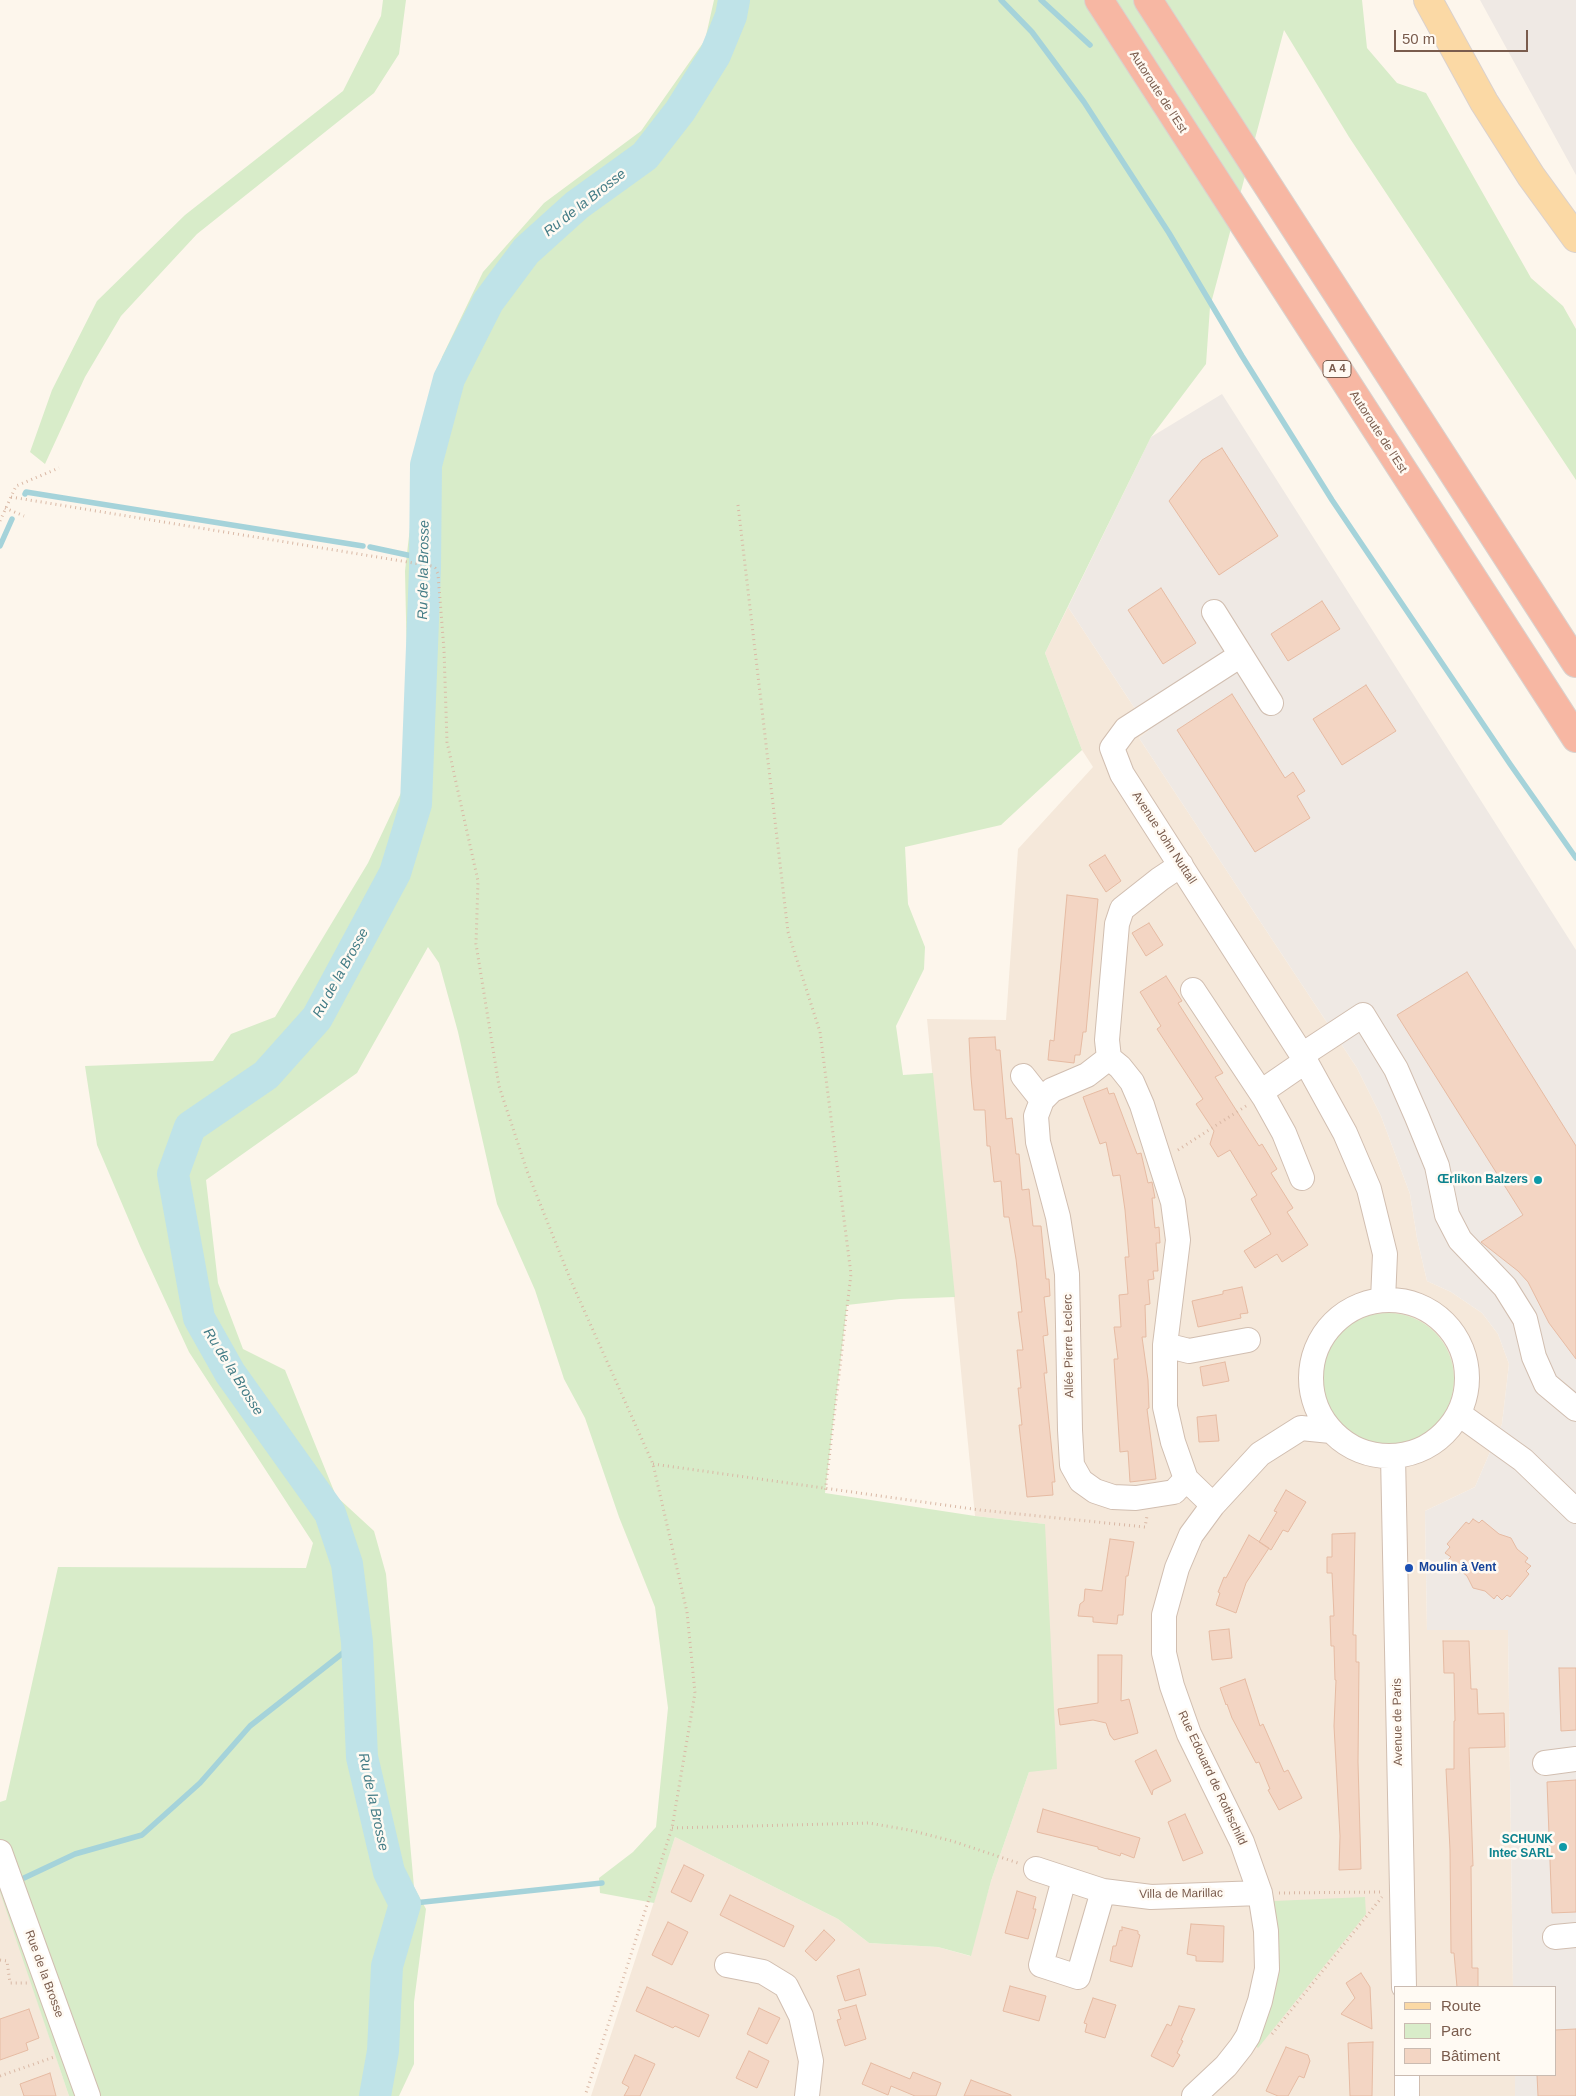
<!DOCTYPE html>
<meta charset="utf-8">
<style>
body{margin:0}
#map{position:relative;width:1576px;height:2096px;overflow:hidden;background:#fdf6ec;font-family:Helvetica,sans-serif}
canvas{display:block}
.legend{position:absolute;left:1394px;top:1986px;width:162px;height:90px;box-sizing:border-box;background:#fffaf3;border:1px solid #cabbb1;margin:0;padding:6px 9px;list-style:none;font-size:15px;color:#7a5c4d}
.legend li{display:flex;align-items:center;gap:10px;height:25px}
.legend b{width:25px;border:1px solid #cabbb1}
.scale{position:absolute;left:1394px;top:30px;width:134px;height:22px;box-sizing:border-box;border:2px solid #7a5c4d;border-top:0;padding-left:6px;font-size:15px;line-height:18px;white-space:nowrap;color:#7a5c4d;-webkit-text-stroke:4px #fffaf3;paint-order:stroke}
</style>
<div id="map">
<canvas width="1576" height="2096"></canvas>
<ul class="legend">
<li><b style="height:6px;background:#fbd9a5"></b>Route</li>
<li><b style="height:14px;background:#d8ecc9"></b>Parc</li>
<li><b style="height:14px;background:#f3d5c3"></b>Bâtiment</li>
</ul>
<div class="scale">50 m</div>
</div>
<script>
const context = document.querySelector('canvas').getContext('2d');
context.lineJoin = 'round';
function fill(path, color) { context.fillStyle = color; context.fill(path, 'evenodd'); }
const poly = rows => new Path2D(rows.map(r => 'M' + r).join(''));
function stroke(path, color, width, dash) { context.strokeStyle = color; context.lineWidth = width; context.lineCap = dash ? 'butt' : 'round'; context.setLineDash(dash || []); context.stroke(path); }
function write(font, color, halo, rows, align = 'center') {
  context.font = font + ' Helvetica,sans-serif'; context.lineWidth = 5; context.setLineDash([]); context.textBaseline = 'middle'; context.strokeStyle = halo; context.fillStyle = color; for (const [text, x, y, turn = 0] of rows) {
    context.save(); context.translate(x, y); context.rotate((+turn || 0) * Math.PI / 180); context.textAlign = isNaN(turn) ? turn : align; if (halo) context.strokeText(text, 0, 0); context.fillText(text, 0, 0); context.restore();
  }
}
fill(poly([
 [1068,607,1149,730,1139,738,1357,1068,1381,1116,1410,1194,1417,1238,1427,1281,1451,1292,1482,1313,1498,1334,1509,1364,1502,1424,1475,1487,1425,1511,1427,1630,1508,1630,1513,1987,1395,1987,1395,2075,1515,2075,1515,2096,591,2096,675,1837,838,1919,869,1943,938,1947,970,1956,991,1881,1029,1772,1045,1524,975,1516,927,1019,1006,1020,1018,849,1093,767,1082,750,1045,653],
 [0,1892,1,1892,69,2096,0,2096]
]), '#f5e8da');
fill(poly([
 [1480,0,1576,0,1576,175],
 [1222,394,1576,950,1576,2096,1515,2096,1515,2075,1555,2075,1555,1987,1513,1987,1508,1630,1427,1630,1425,1511,1475,1487,1502,1424,1509,1364,1498,1334,1482,1313,1451,1292,1427,1281,1417,1238,1410,1194,1381,1116,1357,1068,1139,738,1149,730,1068,607,1151,437]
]), '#efe9e4');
fill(poly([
 [383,0,406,0,399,54,374,93,197,234,121,316,85,377,45,464,30,452,52,390,97,301,185,215,343,91,381,16],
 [714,0,1362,0,1367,48,1397,83,1426,93,1531,278,1563,306,1576,329,1576,480,1349,137,1284,30,1210,307,1206,364,1151,437,1045,653,1082,750,1001,825,905,847,908,904,925,947,924,969,896,1026,903,1075,933,1073,955,1297,900,1299,847,1305,825,1493,975,1516,1045,1524,1057,1769,1029,1772,991,1881,971,1956,938,1947,869,1943,838,1919,675,1837,654,1903,600,1893,599,1878,633,1852,656,1827,668,1708,655,1607,619,1517,585,1418,564,1379,535,1290,497,1204,458,1032,439,963,428,947,357,1073,206,1180,218,1283,243,1349,285,1370,336,1496,374,1531,386,1574,414,1887,426,1909,414,2002,414,2064,399,2096,69,2096,0,1892,0,1802,6,1800,58,1567,306,1568,313,1543,189,1352,140,1246,97,1145,85,1066,213,1061,231,1034,275,1017,368,863,401,793,408,714,405,571,420,440,442,357,483,272,544,203,641,131,705,40],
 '1322 1379a66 66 0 1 1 132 0a66 66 0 1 1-132 0Z',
 [1365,1897,1366,1914,1258,2048,1253,2043,1277,1946,1274,1901]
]), '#d8ecc9');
stroke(poly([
 [1001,0,1032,32,1084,102,1169,233,1242,356,1332,500,1510,764,1576,858],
 [1041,0,1090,45],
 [25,494,26,492,363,546],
 [0,546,12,519],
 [370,547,426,559],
 [24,1878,75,1854,142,1835,200,1783,250,1726,357,1642],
 [405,1904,602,1883]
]), '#a5d3da', 5.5);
stroke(poly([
 [375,2096,383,2051,387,1966,405,1904,389,1872,362,1757,357,1642,347,1564,330,1513,230,1373,199,1318,173,1174,190,1127,266,1075,317,1018,395,873,416,804,425,568,426,465,449,379,488,302,526,251,577,205,645,156,680,111,715,55,731,16,734,0]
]), '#bfe3e8', 32);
const building = poly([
 [1222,448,1278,536,1219,575,1169,501,1202,460,1222,448],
 [1161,588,1196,643,1163,664,1128,610,1161,588],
 [1322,601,1340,629,1288,661,1271,634,1322,601],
 [1366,685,1396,731,1342,765,1313,719,1366,685],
 [1232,694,1285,778,1293,772,1305,791,1297,796,1310,818,1255,852,1177,730,1232,694],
 [1105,855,1121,881,1106,892,1089,865,1105,855],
 [1067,895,1098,899,1086,1032,1083,1032,1080,1055,1075,1055,1074,1063,1048,1060,1050,1040,1054,1041,1067,895],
 [1149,923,1163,945,1146,956,1132,933,1149,923],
 [1467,972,1576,1146,1576,1359,1549,1323,1528,1282,1518,1271,1481,1242,1523,1215,1397,1015,1467,972],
 [1166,976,1182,1001,1178,1003,1223,1073,1215,1077,1259,1146,1262,1144,1277,1169,1271,1173,1293,1208,1287,1212,1308,1245,1282,1262,1277,1254,1255,1268,1244,1251,1271,1234,1251,1199,1257,1195,1230,1150,1218,1157,1210,1144,1214,1131,1196,1104,1203,1099,1157,1029,1161,1026,1140,992,1166,976],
 [995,1037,996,1050,1000,1050,1006,1119,1012,1118,1016,1154,1019,1154,1022,1190,1029,1189,1033,1226,1041,1226,1046,1279,1049,1279,1050,1296,1044,1297,1048,1335,1043,1336,1047,1373,1044,1373,1055,1482,1052,1482,1053,1495,1027,1497,1019,1425,1022,1425,1018,1388,1021,1388,1017,1350,1023,1350,1018,1312,1022,1312,1016,1259,1009,1217,1004,1217,1001,1181,994,1182,990,1146,987,1146,985,1110,974,1110,971,1077,969,1038,995,1037],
 [1107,1088,1109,1094,1114,1093,1137,1154,1141,1153,1148,1183,1152,1182,1155,1198,1152,1198,1155,1228,1159,1227,1160,1243,1156,1243,1158,1271,1153,1271,1154,1279,1148,1280,1150,1304,1145,1305,1146,1337,1142,1337,1148,1380,1149,1408,1147,1409,1156,1479,1130,1482,1128,1451,1120,1452,1114,1359,1118,1359,1114,1327,1121,1327,1119,1295,1128,1294,1125,1257,1129,1257,1125,1210,1120,1175,1113,1176,1106,1142,1100,1144,1083,1097,1107,1088],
 [1242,1287,1248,1313,1240,1314,1241,1318,1198,1327,1192,1301,1223,1294,1223,1291,1242,1287],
 [1225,1362,1229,1381,1203,1386,1200,1367,1225,1362],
 [1216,1415,1219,1441,1199,1442,1197,1417,1216,1415],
 [1286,1490,1306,1502,1288,1532,1283,1530,1271,1550,1259,1542,1277,1512,1274,1511,1286,1490],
 [1473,1519,1479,1523,1482,1520,1499,1534,1511,1538,1517,1549,1528,1558,1525,1562,1531,1566,1526,1571,1529,1574,1510,1597,1507,1595,1502,1600,1497,1595,1494,1599,1485,1591,1473,1588,1467,1576,1448,1560,1451,1557,1445,1553,1450,1547,1447,1544,1466,1522,1469,1524,1473,1519],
 [1355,1533,1353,1635,1356,1635,1356,1662,1359,1662,1358,1762,1361,1869,1339,1870,1340,1836,1334,1726,1336,1680,1335,1680,1334,1646,1331,1646,1330,1616,1334,1616,1332,1573,1327,1573,1327,1557,1332,1557,1332,1534,1355,1533],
 [1249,1535,1269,1548,1246,1583,1236,1613,1216,1605,1220,1593,1218,1592,1224,1577,1226,1578,1249,1535],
 [1110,1539,1134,1542,1128,1576,1126,1576,1123,1615,1118,1615,1117,1624,1093,1622,1093,1617,1078,1616,1080,1604,1084,1601,1085,1589,1102,1591,1110,1539],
 [1229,1629,1232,1658,1212,1660,1209,1631,1229,1629],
 [1443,1641,1469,1641,1471,1689,1477,1689,1478,1714,1504,1713,1505,1747,1469,1748,1473,1866,1471,1866,1472,1968,1478,1968,1478,1987,1457,1987,1454,1953,1451,1953,1450,1850,1446,1769,1454,1769,1454,1721,1455,1721,1454,1673,1444,1673,1443,1641],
 [1098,1655,1122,1655,1121,1701,1129,1699,1138,1733,1114,1740,1110,1735,1106,1723,1093,1720,1060,1725,1058,1709,1098,1703,1098,1655],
 [1559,1668,1576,1668,1576,1730,1561,1731,1559,1668],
 [1245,1679,1260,1726,1263,1724,1284,1772,1288,1770,1302,1798,1279,1810,1268,1790,1270,1789,1259,1762,1256,1763,1232,1718,1227,1704,1226,1705,1220,1688,1245,1679],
 [1156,1750,1171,1781,1153,1790,1152,1795,1135,1761,1156,1750],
 [1576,1780,1576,1912,1552,1913,1547,1782,1576,1780],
 [1043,1809,1140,1838,1134,1858,1121,1853,1120,1856,1098,1849,1098,1847,1037,1832,1043,1809],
 [1185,1814,1203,1853,1183,1861,1168,1822,1185,1814],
 [684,1865,704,1875,691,1902,671,1892,684,1865],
 [1017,1891,1036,1897,1033,1909,1036,1909,1028,1939,1005,1933,1017,1891],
 [730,1895,794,1926,784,1947,720,1915,730,1895],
 [668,1922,688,1932,672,1965,652,1955,668,1922],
 [1191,1924,1224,1926,1223,1962,1196,1961,1196,1956,1187,1954,1191,1924],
 [1122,1927,1138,1931,1138,1934,1140,1935,1132,1967,1110,1961,1113,1946,1116,1946,1120,1930,1122,1931,1122,1927],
 [824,1930,835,1940,816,1961,805,1951,824,1930],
 [859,1969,866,1995,845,2001,837,1976,859,1969],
 [1361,1973,1370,1987,1372,2029,1341,2014,1355,1998,1346,1983,1361,1973],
 [1010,1986,1046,1996,1039,2021,1003,2011,1010,1986],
 [647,1987,709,2015,699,2037,675,2026,673,2028,636,2011,647,1987],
 [1093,1998,1116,2005,1105,2038,1085,2032,1087,2024,1084,2023,1093,1998],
 [856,2005,866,2039,845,2046,837,2020,841,2019,838,2010,856,2005],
 [1179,2006,1195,2009,1181,2040,1183,2041,1177,2053,1180,2055,1173,2067,1151,2056,1167,2024,1171,2026,1179,2006],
 [759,2008,780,2018,767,2044,747,2034,759,2008],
 [29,2009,39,2038,26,2043,28,2050,0,2060,0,2019,29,2009],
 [1576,2029,1576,2096,1538,2096,1537,2075,1555,2075,1555,2030,1576,2029],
 [1373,2042,1372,2096,1350,2096,1348,2043,1373,2042],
 [1286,2047,1308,2055,1310,2061,1304,2078,1299,2076,1288,2096,1278,2096,1266,2091,1286,2047],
 [749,2051,769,2061,757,2088,736,2078,749,2051],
 [635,2055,655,2064,640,2096,624,2096,629,2087,622,2083,635,2055],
 [871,2063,910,2079,913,2072,941,2083,936,2096,915,2096,891,2086,888,2095,862,2084,871,2063],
 [50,2073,56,2096,24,2096,20,2084,50,2073],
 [971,2080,1011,2095,1011,2096,964,2096,971,2080]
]);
fill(building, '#f3d5c3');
stroke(building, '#e6bba3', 1);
const minor = poly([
 [1214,612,1271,703],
 [1241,655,1126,729,1112,748,1122,774,1302,1055,1345,1133,1369,1189,1385,1254,1383,1300],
 [1181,865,1160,879,1122,909,1117,924,1107,1040,1109,1058,1120,1067,1132,1082,1142,1105,1173,1202,1178,1240,1165,1345,1165,1407,1173,1442,1186,1479,1213,1505],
 [1193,990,1264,1097,1284,1133,1302,1178],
 [1302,1055,1363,1015,1396,1069,1417,1117,1437,1166,1447,1215,1460,1240,1505,1287,1525,1319,1534,1357,1546,1384,1576,1409],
 [1109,1058,1087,1075,1052,1090,1042,1100,1036,1116,1038,1142,1058,1217,1067,1274,1070,1430,1072,1465,1081,1481,1095,1491,1113,1497,1136,1498,1174,1492,1186,1479],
 [1023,1076,1042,1100],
 [1261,1092,1306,1061],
 '1311 1378a78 78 0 1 1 156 0a78 78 0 1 1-156 0Z',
 [1165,1345,1189,1351,1248,1340],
 [1459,1414,1523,1460,1576,1511],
 [1393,1456,1404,1987],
 [1545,1763,1576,1759],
 [0,1852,88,2096],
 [1036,1869,1103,1891,1151,1897,1260,1893],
 [1064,1879,1041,1965,1078,1977,1103,1891],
 [1555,1937,1576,1935],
 [727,1965,763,1972,786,1986,801,2016,811,2061,807,2096],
 [1407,2075,1407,2096],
 [1194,2096,1226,2066,1241,2047,1248,2036,1260,2001,1267,1969,1266,1931,1260,1893,1242,1842,1189,1734,1172,1686,1164,1653,1164,1615,1177,1568,1191,1535,1213,1505,1260,1454,1301,1428,1331,1431]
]);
const major = poly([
 [1428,0,1484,102,1531,176,1576,238]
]);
const highway = poly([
 [1099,0,1576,738],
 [1148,0,1576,663]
]);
stroke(minor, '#d1beb0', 26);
stroke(major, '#dad1cd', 30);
stroke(highway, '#dad1cd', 30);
stroke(poly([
 [11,497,432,566,435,568,438,574,444,650,447,742,478,881,476,944,499,1086,527,1171,571,1281,653,1464,687,1612,695,1693,672,1828,585,2096],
 [738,505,788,932,820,1032,851,1274,825,1493],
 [5,508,24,516],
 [0,521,16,486,59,468],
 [1178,1150,1246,1106],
 [653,1464,980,1510,1145,1527,1147,1516],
 [672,1828,869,1823,909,1830,952,1841,1018,1863],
 [1279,1893,1382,1892],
 [0,1960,7,1961,10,1983,27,1983],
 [1272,2034,1382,1897],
 [0,2076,54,2057]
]), '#d9b8a5', 3, [1, 4]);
stroke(minor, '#fff', 24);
stroke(major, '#fbd9a5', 28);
stroke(highway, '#f7b7a3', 28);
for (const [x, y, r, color] of [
 [1538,1180,5,"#0f9aa8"],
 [1409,1568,5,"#1a4fb4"],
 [1563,1847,5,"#0f9aa8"]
]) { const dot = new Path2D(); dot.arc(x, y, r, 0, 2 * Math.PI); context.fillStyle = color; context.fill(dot); stroke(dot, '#fffaf3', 2); }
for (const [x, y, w] of [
 [1337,369,28]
]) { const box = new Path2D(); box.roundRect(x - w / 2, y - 8.5, w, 17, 4); context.fillStyle = '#fffaf3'; context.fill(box); stroke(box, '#7a5c4d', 1); }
write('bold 11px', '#7a5c4d', null, [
 ["A 4",1337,369]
]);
write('12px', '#7a5c4d', '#fffaf3', [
 ["Autoroute de l’Est",1158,92,57],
 ["Autoroute de l’Est",1378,432,57],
 ["Avenue John Nuttall",1164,838,57],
 ["Allée Pierre Leclerc",1069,1346,-91],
 ["Avenue de Paris",1398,1722,-91],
 ["Rue Edouard de Rothschild",1212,1778,65],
 ["Villa de Marillac",1181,1894,-1],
 ["Rue de la Brosse",44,1974,70]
]);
write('bold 12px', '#0d838f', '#fffaf3', [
 ["Œrlikon Balzers",1528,1180],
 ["SCHUNK",1553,1840],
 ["Intec SARL",1553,1854]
], 'right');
write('bold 12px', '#164399', '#fffaf3', [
 ["Moulin à Vent",1419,1568]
], 'left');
write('italic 14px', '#437c86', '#fffaf3', [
 ["Ru de la Brosse",585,203,-38],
 ["Ru de la Brosse",424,570,-89],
 ["Ru de la Brosse",341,973,-61],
 ["Ru de la Brosse",233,1372,58],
 ["Ru de la Brosse",373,1802,78]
]);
</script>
